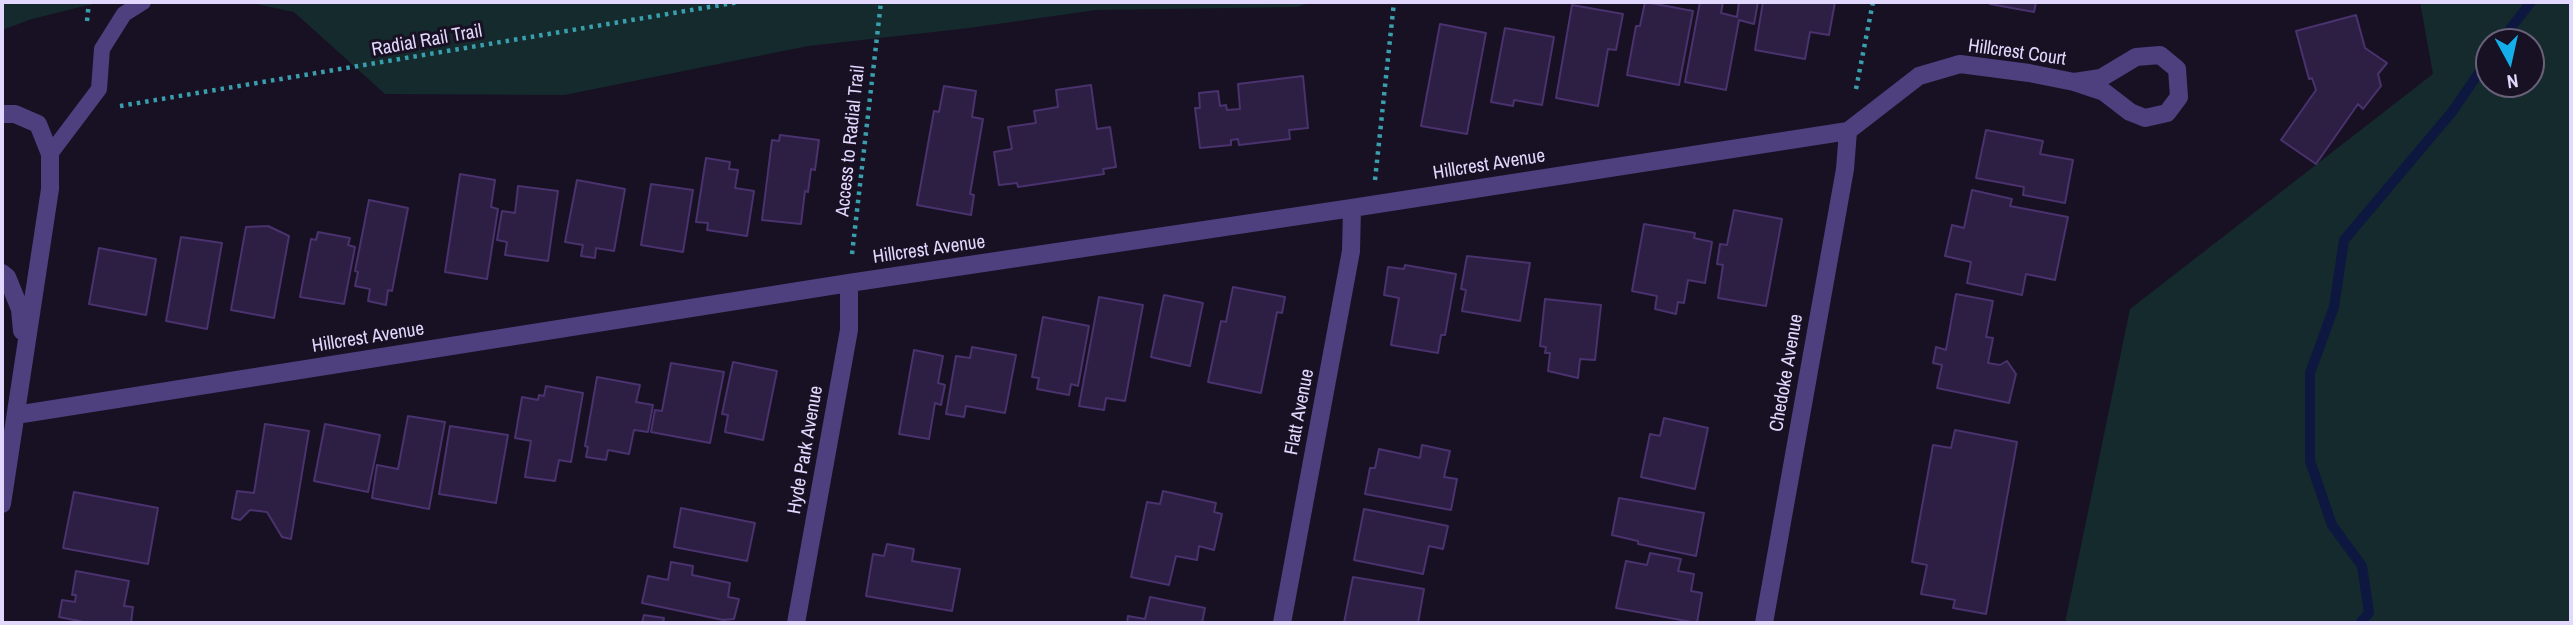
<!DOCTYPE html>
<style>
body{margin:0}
#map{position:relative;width:2573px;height:625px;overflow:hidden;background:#181124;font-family:"Archivo Narrow",sans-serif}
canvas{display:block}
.frame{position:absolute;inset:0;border:4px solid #e2d7fc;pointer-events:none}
.north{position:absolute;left:2475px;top:28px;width:70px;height:70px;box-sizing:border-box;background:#181124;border:2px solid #69607a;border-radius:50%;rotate:172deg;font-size:19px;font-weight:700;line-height:28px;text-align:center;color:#e2d7fc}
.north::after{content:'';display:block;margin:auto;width:24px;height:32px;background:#14aeeb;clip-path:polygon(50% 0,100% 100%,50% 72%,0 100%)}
</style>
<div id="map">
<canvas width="2573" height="625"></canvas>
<div class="frame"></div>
<div class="north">N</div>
</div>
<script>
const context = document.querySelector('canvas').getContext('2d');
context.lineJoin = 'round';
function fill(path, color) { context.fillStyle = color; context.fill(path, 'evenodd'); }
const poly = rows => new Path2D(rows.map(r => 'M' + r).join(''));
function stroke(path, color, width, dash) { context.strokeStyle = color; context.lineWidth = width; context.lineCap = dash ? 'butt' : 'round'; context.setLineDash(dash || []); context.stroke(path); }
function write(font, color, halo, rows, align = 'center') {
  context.font = font + ' "Archivo Narrow",sans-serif'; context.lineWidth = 6; context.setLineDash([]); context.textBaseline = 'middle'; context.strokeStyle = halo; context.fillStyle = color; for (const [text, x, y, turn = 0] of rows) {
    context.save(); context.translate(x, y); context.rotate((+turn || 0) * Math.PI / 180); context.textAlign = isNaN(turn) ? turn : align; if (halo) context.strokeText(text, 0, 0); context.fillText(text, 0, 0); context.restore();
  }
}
fill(poly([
 [2,2,100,2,32,19,2,30],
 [247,2,1313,2,1297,7,1096,10,969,28,808,46,564,95,385,94,294,12],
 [2420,2,2571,2,2571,623,2065,623,2130,309,2433,74],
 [2489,42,2531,42,2531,84,2489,84]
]), '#142a2d');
stroke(poly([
 [2500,42,2531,2],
 [2360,623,2369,613,2362,566,2332,525,2310,461,2310,373,2334,307,2344,240,2452,112,2489,58]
]), '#0e173f', 10);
const building = poly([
 [1645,2,1693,11,1679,85,1627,75,1636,26,1640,26,1645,2],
 [1700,2,1723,2,1721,13,1737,17,1739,2,1758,2,1754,24,1739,20,1726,90,1685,82,1700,2],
 [1763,2,1835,2,1829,35,1810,32,1805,59,1755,50,1763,2],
 [1990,2,2036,2,2034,12,1990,4,1990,2],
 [1572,5,1623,14,1616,50,1608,49,1598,106,1556,98,1572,5],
 [2356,15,2365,48,2387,63,2378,74,2381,86,2363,109,2358,104,2316,164,2281,140,2316,90,2312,78,2309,79,2296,31,2356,15],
 [1440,24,1486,33,1467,134,1421,126,1440,24],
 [1505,28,1554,37,1542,105,1514,100,1513,106,1491,102,1505,28],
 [1303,76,1308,128,1289,130,1290,139,1239,145,1238,139,1231,140,1231,145,1200,148,1195,108,1200,108,1199,93,1218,91,1220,106,1226,105,1227,110,1240,109,1238,84,1303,76],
 [1091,85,1097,129,1110,127,1116,167,1103,169,1104,174,1018,187,1017,183,999,185,994,152,1012,149,1008,127,1036,123,1034,111,1058,107,1056,90,1091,85],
 [944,86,976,91,972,117,983,119,970,194,974,195,971,215,917,205,934,111,939,112,944,86],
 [1986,130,2043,141,2040,154,2073,160,2065,203,2023,195,2024,187,1976,178,1986,130],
 [780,135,819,140,815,170,811,169,808,192,805,191,801,224,762,220,772,140,779,141,780,135],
 [706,158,730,162,729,169,738,170,735,188,754,191,747,236,707,230,708,223,696,222,706,158],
 [460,174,495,180,491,207,498,209,487,279,445,272,460,174],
 [577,180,625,189,614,251,596,248,595,258,581,256,583,245,565,242,577,180],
 [651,184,693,190,683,252,641,245,651,184],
 [518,186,558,191,548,261,505,255,507,242,497,240,502,211,515,213,518,186],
 [1972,190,2012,199,2010,206,2068,217,2055,280,2026,274,2022,295,1967,283,1971,262,1945,256,1952,225,1964,228,1972,190],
 [369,200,408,208,392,291,388,290,386,305,368,301,370,289,355,286,358,272,355,271,369,200],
 [1734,210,1782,219,1766,306,1718,298,1723,265,1717,264,1720,244,1727,245,1734,210],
 [1644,224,1695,233,1694,238,1712,242,1705,283,1688,280,1684,303,1678,302,1676,314,1655,309,1657,296,1632,291,1644,224],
 [268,226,289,236,274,318,231,310,246,227,268,226],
 [318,232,350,238,348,245,355,247,344,304,300,297,311,239,316,240,318,232],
 [181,237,222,243,207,329,166,321,181,237],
 [99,248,156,259,146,315,89,304,99,248],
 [1467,256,1530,263,1520,321,1462,311,1466,290,1461,289,1467,256],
 [1405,265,1456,274,1445,335,1441,335,1438,353,1391,345,1399,298,1384,295,1388,267,1404,269,1405,265],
 [1233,287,1285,297,1282,313,1277,312,1261,393,1208,382,1221,321,1226,322,1233,287],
 [1956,294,1993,301,1986,337,1993,338,1988,363,2000,365,2007,361,2016,374,2009,403,1937,388,1942,365,1933,363,1936,347,1946,350,1956,294],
 [1164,295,1203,303,1190,366,1151,357,1164,295],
 [1099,297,1143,305,1125,401,1106,398,1104,410,1079,406,1099,297],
 [1545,299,1601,305,1595,360,1580,359,1578,378,1548,371,1550,353,1545,353,1546,347,1540,346,1545,299],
 [1043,317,1089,326,1078,386,1071,384,1069,395,1037,389,1039,378,1032,377,1043,317],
 [972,347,1016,355,1005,413,966,406,964,417,946,414,956,356,970,358,972,347],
 [914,350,943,356,938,383,945,385,941,405,935,403,929,439,899,434,914,350],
 [733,362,777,371,763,440,725,432,728,415,722,414,733,362],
 [671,363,724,372,710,443,651,432,655,410,662,411,671,363],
 [597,377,640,385,636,402,653,405,648,432,634,430,629,454,608,450,606,460,586,457,588,447,585,446,597,377],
 [546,386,583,393,571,462,559,460,555,481,525,477,531,441,515,438,522,397,538,400,539,395,544,396,546,386],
 [408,416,445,422,429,509,372,498,377,465,398,469,408,416],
 [1664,418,1708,428,1695,489,1641,477,1650,434,1660,436,1664,418],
 [265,424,309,431,291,539,282,537,267,512,250,510,240,520,232,518,237,491,254,493,265,424],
 [325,424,380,435,368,492,314,481,325,424],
 [450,426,508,435,496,503,439,494,450,426],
 [1955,430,2017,442,1986,614,1953,608,1955,600,1921,594,1927,565,1912,562,1933,445,1951,448,1955,430],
 [1422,445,1450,451,1444,477,1457,479,1451,510,1365,494,1370,468,1375,468,1379,449,1420,458,1422,445],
 [1163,491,1216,503,1214,512,1222,514,1214,550,1199,546,1197,560,1176,556,1169,585,1131,577,1147,502,1160,504,1163,491],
 [74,492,158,508,148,564,63,548,74,492],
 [1619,498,1704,513,1696,556,1638,544,1638,541,1612,535,1619,498],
 [681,508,755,523,747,561,674,547,681,508],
 [1364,509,1448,526,1443,549,1429,546,1423,574,1354,560,1364,509],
 [887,544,914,549,912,561,960,569,952,611,866,596,873,554,884,556,887,544],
 [1650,553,1681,559,1678,571,1694,574,1691,591,1702,593,1697,623,1616,608,1626,561,1647,565,1650,553],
 [671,562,693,566,692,575,730,583,728,597,739,599,734,619,723,620,642,603,648,576,668,580,671,562],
 [76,571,129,581,124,606,133,607,131,623,89,623,59,617,62,600,75,602,76,595,72,595,76,571],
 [1353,577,1424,589,1418,623,1344,623,1353,577],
 [1150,597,1205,608,1202,623,1127,623,1128,616,1145,619,1150,597],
 [644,615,664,618,663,623,642,623,644,615]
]);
fill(building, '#2d1e43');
stroke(building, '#49326d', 2);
stroke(poly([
 [87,21,89,2],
 [1856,89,1873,2],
 [120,106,739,2],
 [1375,180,1394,2],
 [852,254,881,2]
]), '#3a9fad', 4.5, [3.5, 5]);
stroke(poly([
 [50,154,99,89,102,49,124,14,143,2]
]), '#4e407f', 16);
stroke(poly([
 [2,114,15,114,38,124,50,154,50,189,2,504],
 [1848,131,1919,76,1960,64,2029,73,2074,82,2104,92,2130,112,2145,118,2167,113,2179,97,2177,69,2160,55,2136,57,2101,78,2074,82],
 [2,273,7,277,20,309,22,331],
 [16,415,849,283,1352,208,1848,131],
 [796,623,849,330,849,283],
 [1282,623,1351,251,1352,208],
 [1764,623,1845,169,1848,131]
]), '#4e407f', 18);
write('19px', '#e2d7fc', '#181124', [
 ["Radial Rail Trail",427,41,-10],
 ["Hillcrest Court",2017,53,8],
 ["Access to Radial Trail",851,141,-84],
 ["Hillcrest Avenue",1489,165,-9],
 ["Hillcrest Avenue",929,250,-8],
 ["Hillcrest Avenue",368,338,-9],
 ["Chedoke Avenue",1787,373,-80],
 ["Flatt Avenue",1300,412,-79],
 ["Hyde Park Avenue",806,450,-80]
]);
</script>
